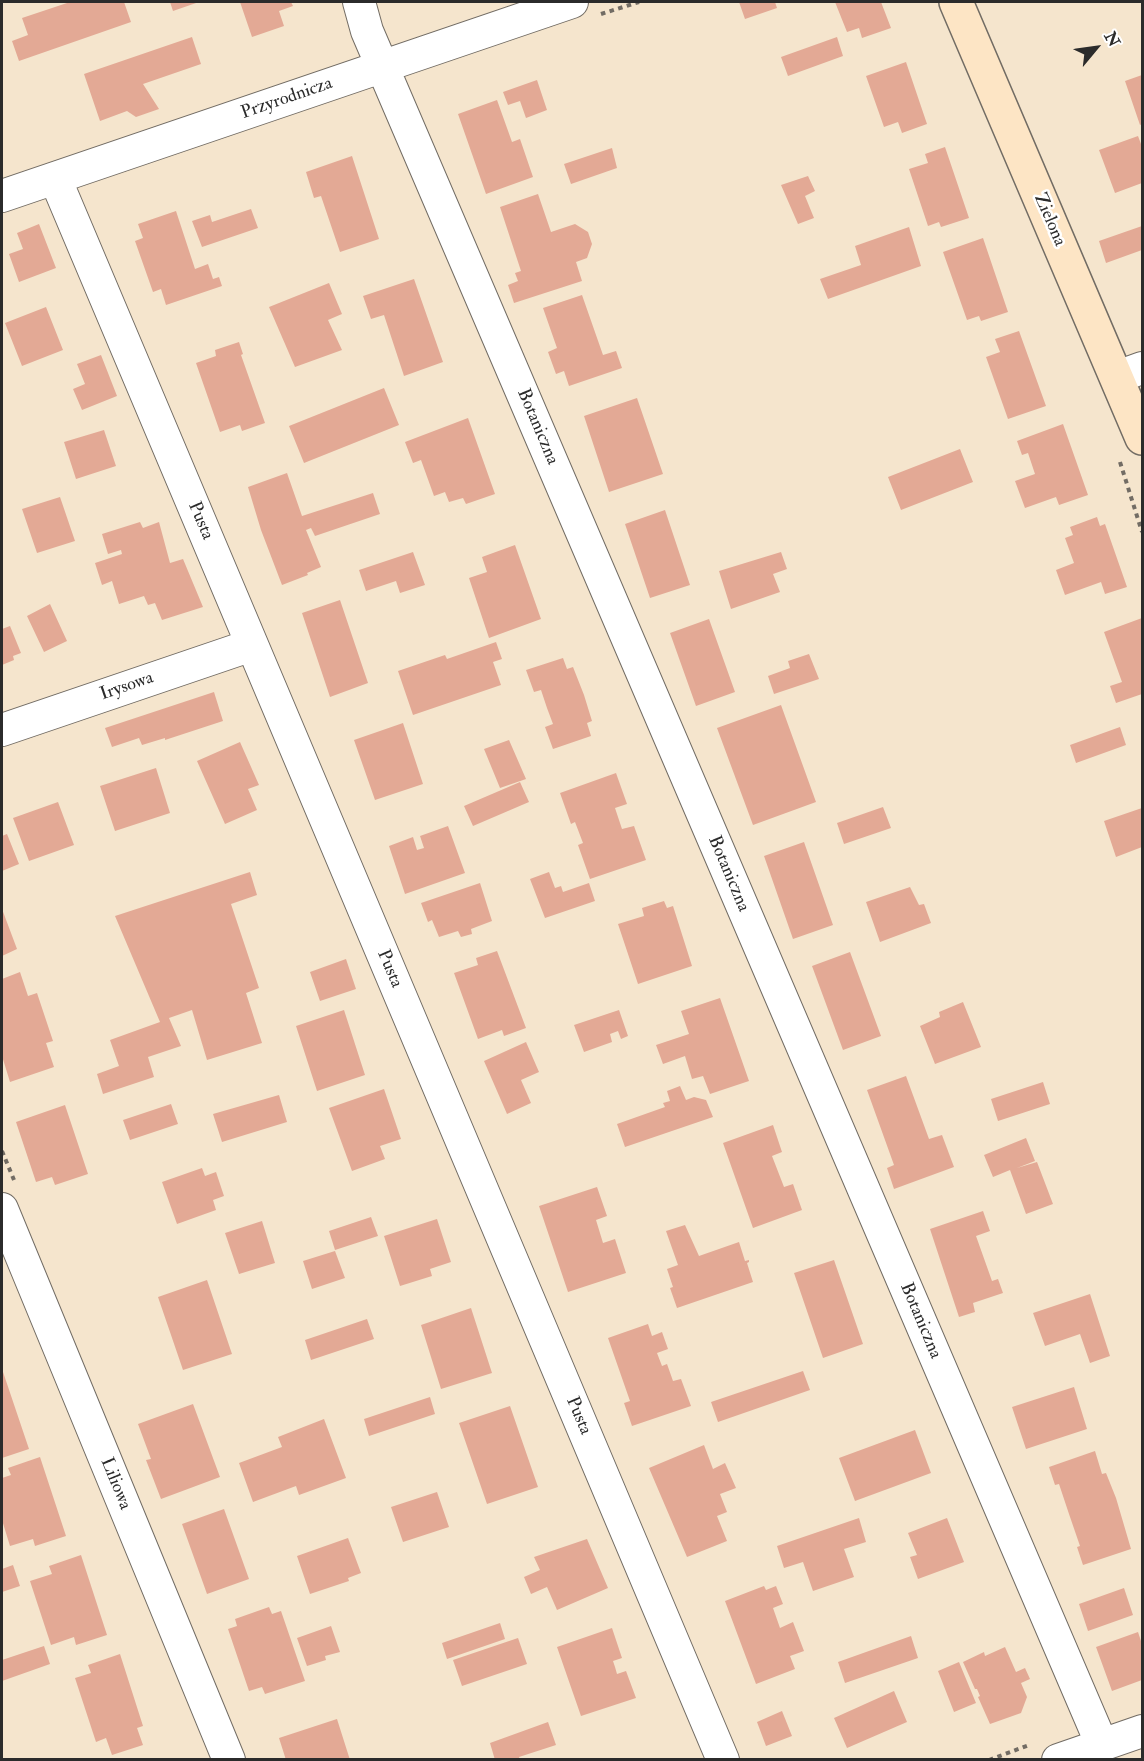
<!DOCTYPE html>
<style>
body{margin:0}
#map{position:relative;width:1144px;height:1761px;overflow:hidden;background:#f5e5cd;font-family:"IM FELL Double Pica",serif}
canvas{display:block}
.frame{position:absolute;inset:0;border:3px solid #2b2b2b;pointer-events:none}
.north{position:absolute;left:1066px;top:18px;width:60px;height:60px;-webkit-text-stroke:4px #fff;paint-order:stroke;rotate:61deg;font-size:16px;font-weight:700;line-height:24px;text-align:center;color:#2b2b2b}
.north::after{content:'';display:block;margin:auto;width:21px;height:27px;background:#2b2b2b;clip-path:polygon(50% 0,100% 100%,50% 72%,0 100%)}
</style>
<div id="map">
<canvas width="1144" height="1761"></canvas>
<div class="frame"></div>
<div class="north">N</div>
</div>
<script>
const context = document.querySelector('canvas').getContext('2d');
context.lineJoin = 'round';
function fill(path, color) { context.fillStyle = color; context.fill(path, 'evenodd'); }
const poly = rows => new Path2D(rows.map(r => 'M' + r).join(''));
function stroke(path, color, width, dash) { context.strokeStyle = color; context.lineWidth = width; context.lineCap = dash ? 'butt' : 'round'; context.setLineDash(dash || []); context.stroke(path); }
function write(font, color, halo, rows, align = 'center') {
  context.font = font + ' "IM FELL Double Pica",serif'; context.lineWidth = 5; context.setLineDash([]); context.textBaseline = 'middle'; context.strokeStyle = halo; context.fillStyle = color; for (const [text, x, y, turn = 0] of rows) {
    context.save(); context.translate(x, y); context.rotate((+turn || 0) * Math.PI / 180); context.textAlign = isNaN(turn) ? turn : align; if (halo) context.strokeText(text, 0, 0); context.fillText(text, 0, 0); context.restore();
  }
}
fill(poly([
 [70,2,124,2,131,22,19,61,12,41,28,35,22,18],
 [170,2,199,2,173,11],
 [240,2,291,2,293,6,279,11,284,26,252,37],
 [739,2,775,2,777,8,745,19],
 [835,2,881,2,891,28,862,38,859,28,847,32],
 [192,37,201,64,143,84,159,109,136,117,127,111,100,121,84,74],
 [837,37,843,56,788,76,781,57],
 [906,62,927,124,902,133,898,122,884,127,866,76],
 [1142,75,1142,124,1140,125,1125,81],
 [537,80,547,110,526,118,520,101,508,105,503,92],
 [497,100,512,142,520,139,533,177,486,194,458,114],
 [1138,136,1141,144,1142,143,1142,183,1115,193,1099,150],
 [945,147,969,218,941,227,939,222,928,226,909,169,928,163,925,154],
 [612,148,617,168,571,184,564,164],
 [352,156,379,239,340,252,321,196,314,198,306,172],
 [808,176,815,191,805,196,814,218,798,224,781,185],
 [538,194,551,232,575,224,588,232,592,244,587,258,576,262,582,281,514,303,508,285,518,281,515,273,521,271,500,207],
 [251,209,258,228,202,247,192,221,210,215,212,222],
 [176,211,195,269,208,264,213,279,219,277,222,286,166,305,161,289,153,292,135,241,143,238,138,224],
 [39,224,56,268,19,282,9,254,23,249,17,233],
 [1142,226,1142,250,1106,263,1099,241],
 [909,227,921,266,828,299,820,279,861,265,855,246],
 [983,238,1008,312,981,321,979,316,967,320,943,252],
 [414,279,443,362,404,376,384,315,371,319,363,296],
 [329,283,342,314,328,320,342,350,295,367,269,307],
 [582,295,603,355,616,351,622,368,569,386,564,371,556,374,548,352,557,348,543,308],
 [46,307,63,350,22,366,5,323],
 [1019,331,1046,406,1008,419,986,357,1000,352,995,339],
 [239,342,243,354,241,355,265,423,242,431,240,425,220,432,196,363,216,356,215,350],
 [101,355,117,396,82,410,73,389,85,384,77,364],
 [384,388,399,425,304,463,289,426],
 [637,398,663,474,609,492,584,416],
 [468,418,495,494,466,504,463,498,449,502,445,492,434,496,421,460,413,463,405,442],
 [1063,424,1088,495,1059,505,1056,497,1025,508,1015,481,1035,474,1028,453,1022,455,1017,441],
 [104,430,116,466,76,479,64,442],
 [960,449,973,482,901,510,888,477],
 [287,473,302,516,373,493,380,514,315,536,311,528,306,530,321,567,307,573,308,575,282,585,261,530,248,487],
 [60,497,75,541,37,553,22,509],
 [665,510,690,585,650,598,625,524],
 [1097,517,1100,526,1105,524,1127,587,1105,594,1101,582,1065,595,1056,570,1074,563,1065,538,1073,535,1070,527],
 [140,522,143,528,159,522,170,563,183,559,203,607,162,620,155,603,148,605,144,596,119,604,112,581,102,585,95,563,122,554,121,550,108,554,102,534],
 [515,545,541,619,489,638,469,578,487,572,482,557],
 [413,552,425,585,400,593,396,581,366,591,359,570],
 [781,552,787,569,773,574,780,592,731,609,719,571],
 [340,600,368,683,330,697,302,613],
 [50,604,67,641,44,652,27,616],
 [1142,618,1142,694,1116,703,1110,686,1122,682,1104,632],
 [709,619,735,692,696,706,670,633],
 [10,626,21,653,13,656,14,660,2,665,2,629],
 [496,642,502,659,493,662,501,685,413,715,398,671,445,655,447,659],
 [809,654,819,679,774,694,768,676,790,668,788,661],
 [563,658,567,669,573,667,584,695,592,721,587,723,591,736,553,749,545,727,553,724,547,708,541,690,534,692,526,670],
 [214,692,223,721,165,740,165,738,142,745,139,738,112,747,105,728],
 [781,705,816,802,753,825,717,728],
 [403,723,423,784,375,800,354,740],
 [1120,727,1126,745,1076,763,1070,745],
 [509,740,526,779,500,788,484,749],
 [240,742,259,785,248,789,257,810,225,824,197,761],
 [156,768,170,813,115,831,100,786],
 [616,773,627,804,615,808,622,829,634,826,646,860,590,879,578,845,583,843,575,822,571,824,560,793],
 [520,782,529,802,473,826,464,806],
 [58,802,74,845,29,861,13,818],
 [883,807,891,828,844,844,837,823],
 [1142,808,1142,847,1116,857,1104,821],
 [448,826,465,873,405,894,389,846,413,837,417,850,424,848,420,836],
 [7,834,19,864,2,871,2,836],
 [804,842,833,925,793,939,764,856],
 [250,872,257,895,231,904,259,988,246,993,262,1043,207,1060,192,1010,169,1018,181,1046,148,1057,154,1077,103,1094,97,1074,119,1066,110,1040,160,1022,115,916],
 [549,872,555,888,561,886,563,892,589,883,595,901,545,918,530,879],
 [480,883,492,921,471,929,472,934,461,937,458,931,439,937,432,920,428,922,421,903],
 [910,887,919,905,924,904,931,923,880,942,866,902],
 [664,901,667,908,673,906,692,966,638,984,618,924,644,916,642,908],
 [2,909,17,949,2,956],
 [497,951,526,1028,504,1036,502,1030,478,1039,454,973,478,965,476,958],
 [850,952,881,1036,843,1050,812,966],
 [346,959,356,989,320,1001,310,972],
 [20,972,28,996,37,993,53,1041,46,1043,54,1067,10,1082,2,1056,2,979],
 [720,998,749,1081,710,1094,703,1076,692,1079,685,1056,663,1064,656,1045,689,1034,681,1011],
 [963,1002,981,1047,935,1064,920,1026,940,1017,939,1012],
 [344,1010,365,1075,317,1091,296,1026],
 [619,1010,628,1036,621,1039,618,1031,610,1034,612,1042,584,1052,574,1025],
 [526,1042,539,1072,521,1080,531,1103,507,1114,484,1061],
 [906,1076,929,1139,942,1135,954,1167,894,1189,887,1168,894,1165,867,1090],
 [1043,1082,1050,1104,998,1121,991,1099],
 [680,1086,686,1100,694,1097,706,1100,713,1117,625,1147,617,1124,665,1107,663,1103,670,1101,667,1091],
 [384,1089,401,1139,380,1146,385,1159,352,1171,329,1108],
 [279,1095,287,1122,222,1142,213,1114],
 [171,1104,178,1124,130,1140,123,1120],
 [65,1105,88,1174,55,1185,52,1177,36,1182,16,1122],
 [773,1125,782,1152,772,1156,784,1187,793,1184,802,1210,753,1228,723,1143],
 [1026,1138,1035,1161,1017,1168,1037,1162,1053,1204,1026,1214,1010,1170,993,1177,984,1155],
 [202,1168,205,1176,216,1172,224,1196,213,1200,216,1210,177,1224,162,1182],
 [597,1187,607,1216,596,1220,603,1243,615,1239,626,1273,568,1292,539,1206],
 [983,1211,990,1231,976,1236,992,1281,998,1279,1003,1293,973,1303,975,1312,959,1317,930,1229],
 [371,1217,378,1236,335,1250,329,1231],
 [437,1219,451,1262,430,1269,432,1276,400,1286,384,1236],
 [262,1221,275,1263,239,1274,225,1233],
 [685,1225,699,1256,739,1242,745,1261,749,1260,749,1262,747,1263,753,1282,677,1308,670,1288,673,1287,667,1269,678,1265,666,1231],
 [335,1251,345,1278,312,1289,303,1261],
 [834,1260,863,1344,823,1358,794,1273],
 [207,1280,232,1354,183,1370,158,1297],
 [1090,1294,1110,1356,1090,1363,1080,1334,1045,1346,1033,1313],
 [471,1308,492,1373,441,1389,421,1325],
 [367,1319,374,1339,311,1360,305,1340],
 [648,1324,652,1336,662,1332,668,1349,657,1353,662,1366,667,1364,673,1381,681,1379,691,1406,632,1426,624,1403,630,1401,608,1338],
 [2,1369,29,1449,2,1458],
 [803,1371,810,1390,718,1422,711,1402],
 [1074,1387,1087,1429,1026,1449,1012,1407],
 [430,1397,435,1414,369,1436,364,1419],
 [193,1404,220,1477,161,1499,146,1460,151,1459,138,1424],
 [510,1406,538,1487,487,1504,459,1423],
 [324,1419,346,1478,299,1495,296,1486,253,1502,239,1463,282,1447,278,1437],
 [915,1430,931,1473,855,1501,839,1458],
 [704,1445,713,1469,725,1463,736,1488,720,1494,727,1512,717,1516,727,1541,687,1557,649,1468],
 [1095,1451,1102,1474,1106,1473,1116,1498,1131,1549,1083,1565,1077,1547,1080,1546,1069,1514,1059,1484,1055,1485,1049,1467],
 [40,1457,66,1536,35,1546,33,1539,10,1546,2,1520,2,1478,11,1475,8,1468],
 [437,1492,449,1527,403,1542,391,1507],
 [224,1509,249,1579,207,1594,182,1524],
 [859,1518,866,1542,844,1549,854,1577,813,1591,803,1562,784,1568,777,1546],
 [947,1518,964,1562,918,1579,910,1557,917,1555,908,1533],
 [348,1538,361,1573,348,1578,349,1581,310,1594,297,1556],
 [587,1539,608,1588,557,1610,547,1587,531,1594,524,1577,540,1570,534,1557],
 [81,1555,107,1635,76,1645,74,1637,51,1645,30,1581,52,1574,49,1566],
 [13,1565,20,1586,2,1592,2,1569],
 [764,1586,766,1590,776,1586,783,1604,773,1608,780,1628,793,1622,804,1651,790,1656,795,1669,756,1684,725,1601],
 [1124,1588,1133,1615,1088,1631,1079,1604],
 [269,1607,272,1614,281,1611,305,1681,265,1694,262,1687,249,1691,228,1629,237,1626,235,1619],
 [500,1623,505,1639,447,1659,442,1643],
 [331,1626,340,1652,325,1656,326,1660,307,1666,297,1638],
 [612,1628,622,1658,613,1661,615,1667,617,1674,626,1671,636,1698,581,1716,557,1647],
 [1138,1632,1142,1644,1142,1680,1112,1691,1096,1647],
 [911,1636,918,1658,845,1683,838,1662],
 [518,1638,527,1664,462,1686,453,1660],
 [44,1646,50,1664,2,1681,2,1660],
 [1005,1647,1016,1672,1025,1668,1030,1679,1021,1683,1027,1697,1021,1713,990,1724,978,1697,980,1696,977,1689,975,1689,963,1662,984,1652,985,1656],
 [120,1654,143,1726,137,1728,143,1745,112,1755,106,1738,96,1742,75,1678,91,1673,88,1665],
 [959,1662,976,1703,954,1712,938,1671],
 [894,1691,907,1722,847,1748,834,1718],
 [782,1711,792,1736,766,1746,757,1722],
 [337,1719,350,1760,286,1760,279,1738],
 [548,1722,556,1745,519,1757,520,1760,495,1760,490,1743]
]), '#e3a995');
const street = poly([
 [359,2,367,31,382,66,1102,1745],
 [55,178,723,1760],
 [2,196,572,2],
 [1117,377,1142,368],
 [2,730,252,645],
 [2,1209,229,1760],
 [1058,1760,1142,1731]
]);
const secondary = poly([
 [956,2,1142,438]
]);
stroke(street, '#726c64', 34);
stroke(secondary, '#726c64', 36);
stroke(poly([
 [601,14,639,2],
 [1120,462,1142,532],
 [2,1151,14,1180],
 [989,1760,1029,1745]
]), '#726c64', 4, [4.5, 4.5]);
stroke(street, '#fff', 32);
stroke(secondary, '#fde5c5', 33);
write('18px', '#2b2b2b', '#fff', [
 ["Przyrodnicza",287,99,-19],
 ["Zielona",1049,220,67],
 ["Botaniczna",537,427,67],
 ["Pusta",200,521,67],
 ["Irysowa",127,687,-19],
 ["Botaniczna",728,874,67],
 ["Pusta",389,969,67],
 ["Botaniczna",920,1321,67],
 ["Pusta",578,1416,67],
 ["Liliowa",115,1484,68]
]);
</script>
